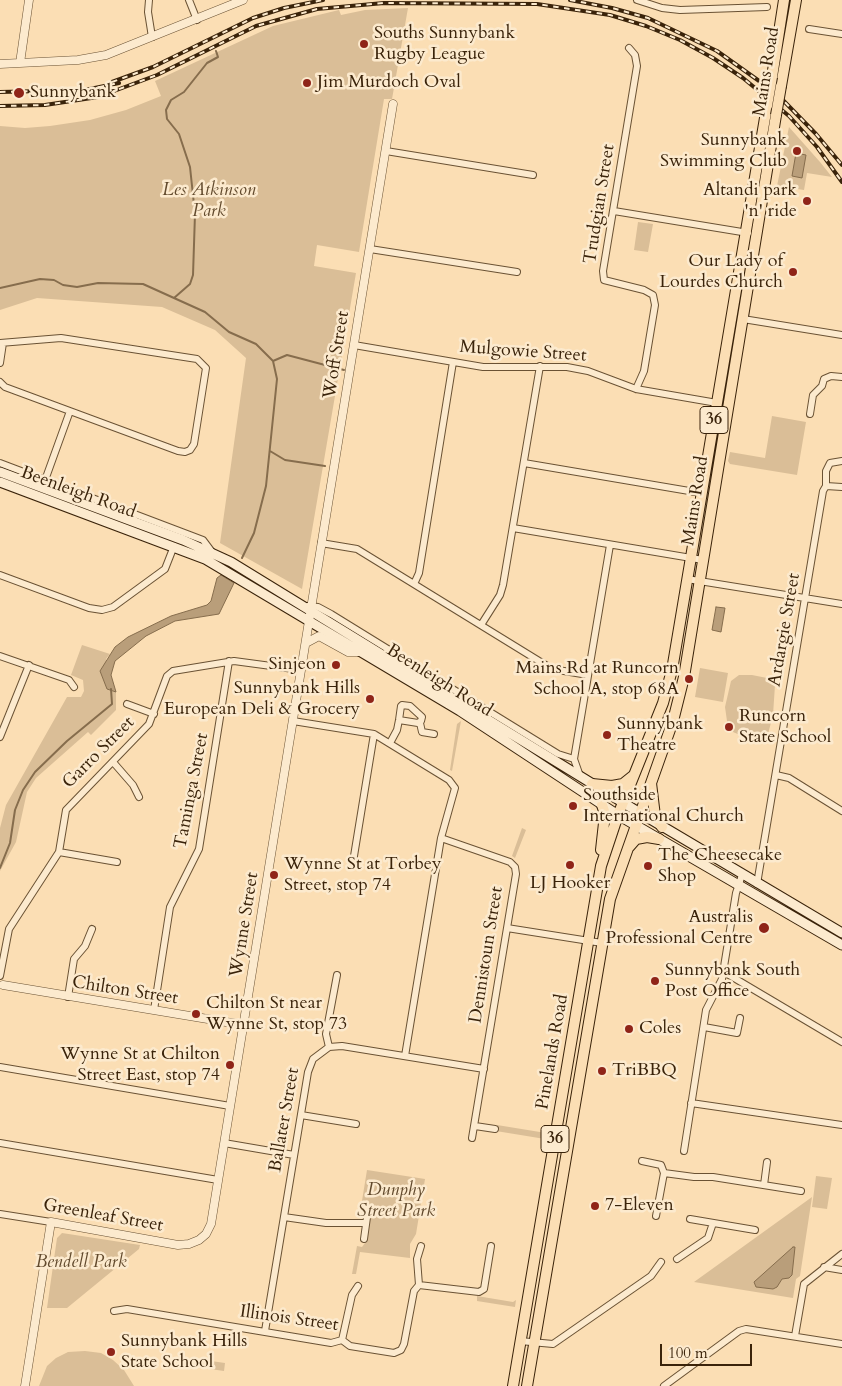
<!DOCTYPE html>
<style>
body{margin:0}
#map{position:relative;width:842px;height:1386px;overflow:hidden;background:#fbdeb4;font-family:Cardo,serif}
canvas{display:block}
.scale{position:absolute;left:660px;top:1344px;width:92px;height:22px;box-sizing:border-box;border:2px solid #3a230a;border-top:0;padding-left:6px;font-size:15px;line-height:18px;white-space:nowrap;color:#3a230a;-webkit-text-stroke:4px #fceace;paint-order:stroke}
</style>
<div id="map">
<canvas width="842" height="1386"></canvas>
<div class="scale">100 m</div>
</div>
<script>
const context = document.querySelector('canvas').getContext('2d');
context.lineJoin = 'round';
function fill(path, color) { context.fillStyle = color; context.fill(path, 'evenodd'); }
const poly = rows => new Path2D(rows.map(r => 'M' + r).join(''));
function stroke(path, color, width, dash) { context.strokeStyle = color; context.lineWidth = width; context.lineCap = dash ? 'butt' : 'round'; context.setLineDash(dash || []); context.stroke(path); }
function write(font, color, halo, rows, align = 'center') {
  context.font = font + ' Cardo,serif'; context.lineWidth = 5; context.setLineDash([]); context.textBaseline = 'middle'; context.strokeStyle = halo; context.fillStyle = color; for (const [text, x, y, turn = 0] of rows) {
    context.save(); context.translate(x, y); context.rotate((+turn || 0) * Math.PI / 180); context.textAlign = isNaN(turn) ? turn : align; if (halo) context.strokeText(text, 0, 0); context.fillText(text, 0, 0); context.restore();
  }
}
fill(poly([
 [408,8,392,99,384,99,359,252,317,245,314,266,356,273,302,589,220,543,246,358,215,330,162,307,37,298,0,310,0,126,25,128,50,126,90,120,126,110,161,96,155,81,273,26,339,10,341,15,365,10],
 [789,127,820,162,832,177,807,173,804,190,777,186],
 [638,222,653,224,648,252,634,250],
 [772,416,806,422,797,475,730,464,728,461,730,452,765,458],
 [82,645,110,654,106,659,107,689,116,692,116,710,91,735,88,732,36,778,27,792,16,842,0,871,0,828,6,805,67,697,81,697,84,691,83,680,71,675],
 [700,668,728,673,723,702,695,697],
 [739,675,752,675,767,678,775,685,773,715,768,734,754,741,733,732,727,721,725,707,731,681],
 [461,721,452,771,450,770,457,724],
 [522,828,526,830,515,858,512,856],
 [497,1125,546,1133,545,1139,496,1131],
 [367,1170,425,1179,416,1234,410,1244,410,1258,360,1252,356,1274,352,1274,357,1246,362,1247,365,1243,371,1210,361,1207],
 [816,1176,832,1178,827,1209,812,1207],
 [812,1197,800,1276,796,1279,793,1298,694,1282],
 [62,1233,140,1245,139,1249,67,1308,47,1308,57,1238],
 [477,1296,513,1302,516,1300,515,1307,477,1301],
 [85,1351,101,1353,113,1360,124,1370,134,1386,39,1386,47,1366,56,1358,68,1352],
 [204,1360,225,1363,224,1371,203,1368]
]), '#dabe97');
const water = poly([
 [796,153,806,155,802,178,792,176,796,153],
 [221,575,234,583,219,614,175,621,146,636,115,661,111,675,116,692,107,689,100,671,115,647,128,637,171,616,207,605,211,601,217,578,221,575],
 [716,607,725,608,721,632,712,630,716,607],
 [793,1247,795,1247,792,1275,789,1278,782,1279,777,1287,773,1289,756,1287,754,1282,793,1247]
]);
fill(water, '#b99e7a');
stroke(water, '#866d4d', 1);
stroke(poly([
 [0,288,40,279,54,280,63,285,77,287,98,283,143,284,205,312,229,332,256,344,273,361,277,379,266,486,254,533,242,558],
 [174,298,190,284,193,275,195,214,190,167,179,134,167,119,166,110,171,100,184,92,207,63,218,57,216,51],
 [273,361,287,355,344,370],
 [270,451,285,460,325,466],
 [0,868,10,843,15,810,23,790,35,772,67,741,112,704,111,689]
]), '#866d4d', 2);
const minor = poly([
 [149,0,148,12,152,37],
 [189,0,197,20],
 [637,0,662,8,680,10,767,7],
 [809,29,842,34],
 [629,48,635,55,637,66,603,271,604,280,644,290,653,295,655,305,644,371,636,389],
 [386,151,533,175],
 [614,211,748,233],
 [370,249,517,272],
 [743,319,842,335],
 [0,343,61,338,197,359,206,368,194,444,190,450,185,452,178,451,5,387,0,382],
 [354,345,483,367,567,367,588,371,636,389,717,403],
 [0,363,3,343],
 [810,414,813,395,822,386,824,379,831,376,842,377],
 [0,463,203,540,212,552],
 [524,463,701,493],
 [44,483,70,411],
 [826,486,826,471,830,463,842,461],
 [513,528,703,560],
 [321,543,357,549,552,669,588,675],
 [0,575,89,608,102,610,113,607,165,569,174,546],
 [687,579,842,604],
 [414,584,419,573,453,362],
 [308,606,318,607,331,614,558,754,574,759],
 [481,625,500,595,503,585,540,366],
 [0,656,69,680,74,687],
 [127,704,154,714],
 [293,721,374,734,449,780,455,788,441,838,405,1056],
 [420,723,422,732,434,734],
 [0,737,29,665],
 [390,743,397,730,399,720,401,706,402,705,410,706,422,717,421,721,418,723,399,720],
 [113,762,133,785,139,797],
 [776,775,789,778,842,811],
 [580,776,574,759,610,545],
 [441,838,510,862,515,867,516,874,472,1138],
 [59,852,117,862],
 [354,856,374,734],
 [757,884,823,491,826,486,842,487],
 [507,928,602,943],
 [724,972,842,1042],
 [0,976,9,929,59,852,66,810,149,724,167,676,173,671,234,661,301,670],
 [68,997,74,959,85,946,92,929],
 [154,1010,170,907,199,849,229,661],
 [704,1027,737,1033,740,1018],
 [329,1047,326,1034,337,975],
 [0,1067,230,1106],
 [691,1103,842,1125],
 [301,1115,356,1124],
 [475,1126,495,1129],
 [0,1143,218,1180],
 [224,1143,294,1155],
 [684,1151,706,1010,722,979,736,893,742,875],
 [642,1161,661,1165,664,1173,656,1216],
 [664,1173,694,1177,713,1177,801,1191],
 [764,1185,767,1162],
 [0,1214,51,1222],
 [284,1217,326,1223,366,1223],
 [690,1219,755,1230],
 [364,1239,368,1210],
 [677,1259,708,1238,713,1223],
 [824,1267,842,1270],
 [419,1285,417,1259,421,1246],
 [114,1311,127,1309,331,1343,342,1340,350,1346,394,1353,401,1350,404,1344,414,1291,419,1285,479,1292,484,1289,491,1246],
 [265,1331,308,1072,313,1059,329,1047,342,1046,484,1069],
 [795,1336,804,1284,842,1254],
 [342,1340,352,1295,358,1286],
 [520,1341,553,1344,651,1276,661,1262],
 [664,1386,739,1331,746,1329,842,1344]
]);
const tertiary = poly([
 [20,63,29,0],
 [0,64,78,60,106,55,243,0],
 [306,643,319,636,348,652,361,652],
 [3,985,244,1025],
 [25,1386,51,1222,178,1245,189,1244,199,1240,206,1234,211,1224,393,104]
]);
const secondary = poly([
 [0,472,183,540,231,562,640,813,842,933],
 [0,482,205,559,460,711,618,815,842,945]
]);
const primary = poly([
 [772,77,784,0],
 [781,86,796,0],
 [651,783,655,816,662,827],
 [592,784,612,786,623,784,633,776],
 [629,847,636,839,647,837,659,839],
 [601,850,605,814,602,805],
 [513,1386,601,866,618,815,663,703,672,670,767,106],
 [527,1386,610,899,673,721,684,677,776,115]
]);
stroke(minor, '#6a5234', 8);
stroke(tertiary, '#6a5234', 9);
stroke(secondary, '#3a230a', 11);
stroke(primary, '#3a230a', 12);
stroke(minor, '#fceace', 6);
stroke(tertiary, '#fceace', 8);
stroke(secondary, '#fceace', 9);
stroke(primary, '#fbdeb4', 10);
const rail = poly([
 [570,0,612,8,648,18,717,51,776,93,816,134,842,165],
 [112,82,153,67,253,18,284,8,323,0],
 [0,92,85,90,119,83],
 [0,106,45,105,98,97,157,75,256,26,317,9,384,3,537,4,610,15,646,26,680,40,713,58,743,78,789,116,817,147,842,182]
]);
stroke(rail, '#3a230a', 4);
stroke(rail, '#fceace', 2, [5.5]);
const primaryBridge = poly([
 [767,106,772,77],
 [776,115,781,86]
]);
stroke(primaryBridge, '#3a230a', 12, []);
stroke(primaryBridge, '#fbdeb4', 10);
for (const [x, y, r, color] of [
 [364,44,5,"#8f2418"],
 [307,83,5,"#8f2418"],
 [19,93,6,"#8f2418"],
 [797,151,5,"#8f2418"],
 [807,201,5,"#8f2418"],
 [793,272,5,"#8f2418"],
 [336,665,5,"#8f2418"],
 [689,679,5,"#8f2418"],
 [370,699,5,"#8f2418"],
 [729,727,5,"#8f2418"],
 [607,735,5,"#8f2418"],
 [573,806,5,"#8f2418"],
 [570,865,5,"#8f2418"],
 [648,866,5,"#8f2418"],
 [274,875,5,"#8f2418"],
 [764,928,6,"#8f2418"],
 [655,981,5,"#8f2418"],
 [196,1014,5,"#8f2418"],
 [629,1029,5,"#8f2418"],
 [230,1065,5,"#8f2418"],
 [602,1071,5,"#8f2418"],
 [595,1206,5,"#8f2418"],
 [111,1352,5,"#8f2418"]
]) { const dot = new Path2D(); dot.arc(x, y, r, 0, 2 * Math.PI); context.fillStyle = color; context.fill(dot); stroke(dot, '#fceace', 2); }
for (const [x, y, w] of [
 [714,420,28],
 [555,1139,28]
]) { const box = new Path2D(); box.roundRect(x - w / 2, y - 13.5, w, 27, 4); context.fillStyle = '#fceace'; context.fill(box); stroke(box, '#3a230a', 1); }
write('bold 16px', '#3a230a', null, [
 ["36",714,420],
 ["36",555,1139]
]);
write('18px', '#3a230a', '#fceace', [
 ["Souths Sunnybank",374,34],
 ["Rugby League",374,55],
 ["Jim Murdoch Oval",317,83],
 ["Sunnybank",30,93],
 ["Sunnybank",787,141,"right"],
 ["Swimming Club",787,162,"right"],
 ["Altandi park",797,191,"right"],
 ["'n' ride",797,212,"right"],
 ["Our Lady of",783,262,"right"],
 ["Lourdes Church",783,283,"right"],
 ["Sinjeon",326,665,"right"],
 ["Mains Rd at Runcorn",679,669,"right"],
 ["School A, stop 68A",679,690,"right"],
 ["Sunnybank Hills",360,689,"right"],
 ["European Deli & Grocery",360,710,"right"],
 ["Runcorn",739,717],
 ["State School",739,738],
 ["Sunnybank",617,725],
 ["Theatre",617,746],
 ["Southside",583,796],
 ["International Church",583,817],
 ["The Cheesecake",658,856],
 ["Shop",658,877],
 ["Wynne St at Torbey",284,865],
 ["Street, stop 74",284,886],
 ["LJ Hooker",570,884,"center"],
 ["Australis",753,918,"right"],
 ["Professional Centre",753,939,"right"],
 ["Sunnybank South",665,971],
 ["Post Office",665,992],
 ["Chilton St near",206,1004],
 ["Wynne St, stop 73",206,1025],
 ["Coles",639,1029],
 ["Wynne St at Chilton",220,1055,"right"],
 ["Street East, stop 74",220,1076,"right"],
 ["TriBBQ",612,1071],
 ["7-Eleven",605,1206],
 ["Sunnybank Hills",121,1342],
 ["State School",121,1363]
], 'left');
write('18px', '#3a230a', '#fceace', [
 ["Mains Road",767,72,-81],
 ["Trudgian Street",600,204,-81],
 ["Mulgowie Street",523,352,4],
 ["Woff Street",337,355,-81],
 ["Beenleigh Road",78,493,20],
 ["Mains Road",696,501,-81],
 ["Ardargie Street",785,630,-80],
 ["Beenleigh Road",439,681,32],
 ["Garro Street",99,753,-45],
 ["Taminga Street",192,791,-79],
 ["Wynne Street",245,925,-81],
 ["Dennistoun Street",487,955,-81],
 ["Chilton Street",125,991,9],
 ["Pinelands Road",553,1052,-80],
 ["Ballater Street",285,1120,-80],
 ["Greenleaf Street",103,1216,10],
 ["Illinois Street",289,1319,8]
]);
write('italic 18px', '#624a2d', '#fceace', [
 ["Les Atkinson",209,191],
 ["Park",209,212],
 ["Dunphy",396,1191],
 ["Street Park",396,1212],
 ["Bendell Park",81,1263]
]);
</script>
